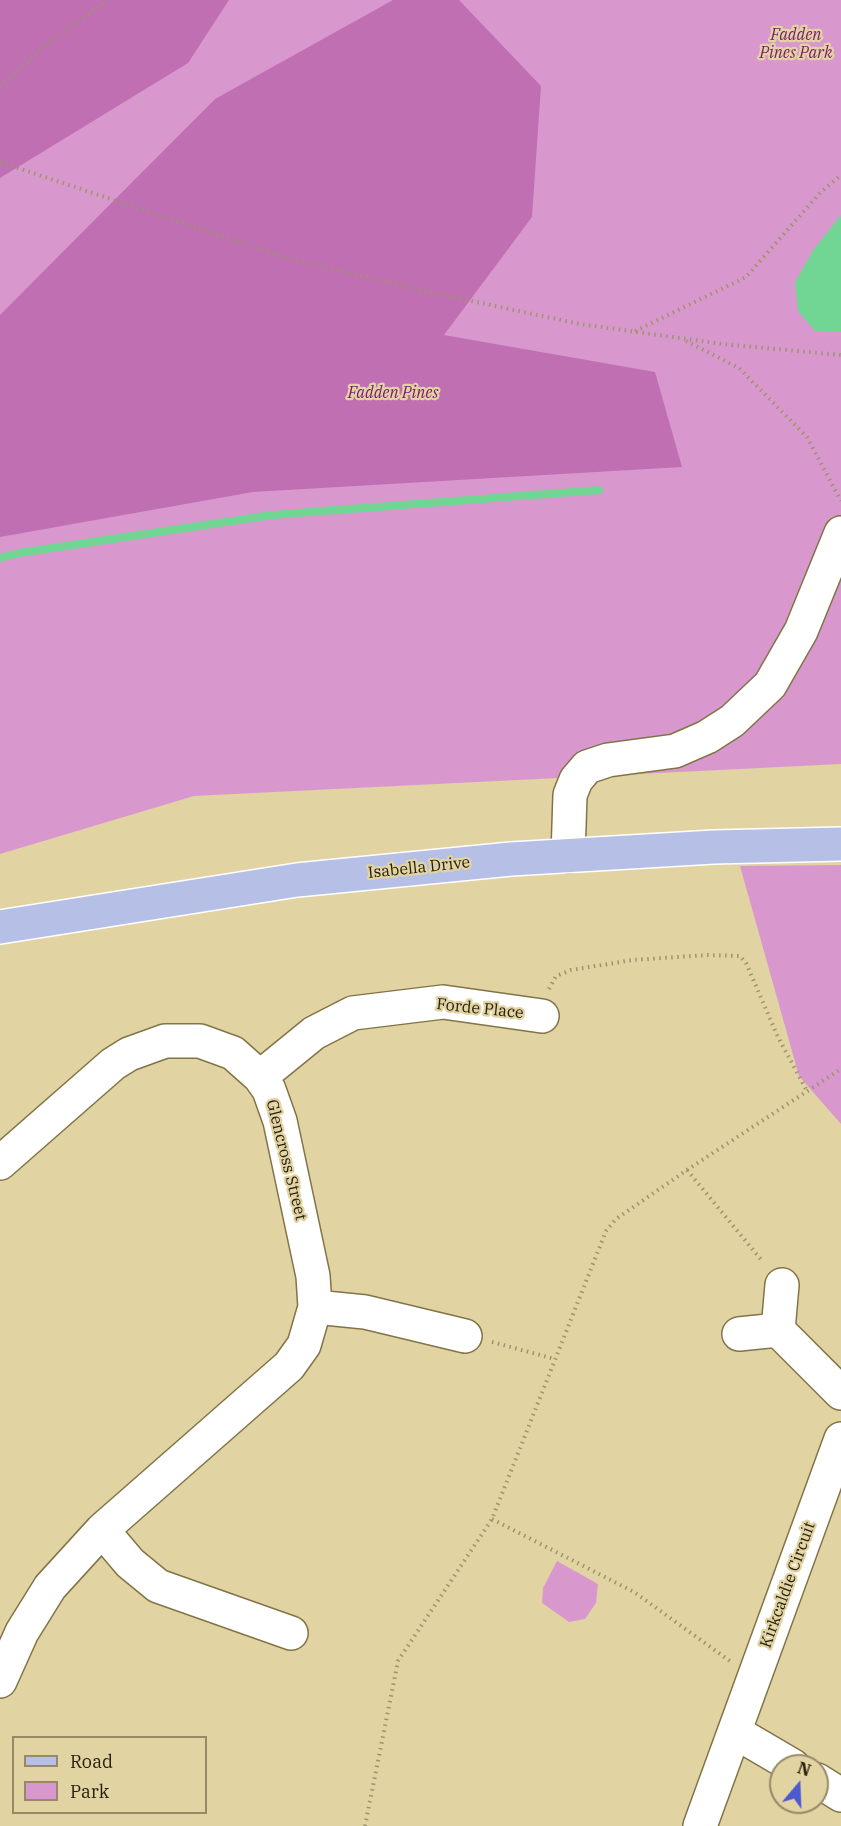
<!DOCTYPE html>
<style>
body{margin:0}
#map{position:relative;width:841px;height:1826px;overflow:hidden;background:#e2d3a3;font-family:"IBM Plex Serif",serif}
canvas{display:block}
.legend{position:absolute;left:12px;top:1736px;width:195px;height:78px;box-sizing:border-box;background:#e2d3a3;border:2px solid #968a66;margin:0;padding:8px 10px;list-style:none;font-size:18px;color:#231d0b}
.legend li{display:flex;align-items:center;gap:12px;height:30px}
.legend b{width:30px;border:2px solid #968a66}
.north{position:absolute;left:769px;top:1754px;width:60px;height:60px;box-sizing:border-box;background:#e2d3a3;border:2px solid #968a66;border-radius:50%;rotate:19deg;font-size:16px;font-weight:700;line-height:24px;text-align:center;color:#231d0b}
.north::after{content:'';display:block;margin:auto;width:21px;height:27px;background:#4c5acf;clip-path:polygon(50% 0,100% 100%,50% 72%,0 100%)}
</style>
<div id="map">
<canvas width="841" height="1826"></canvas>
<ul class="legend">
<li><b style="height:8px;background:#b6c0e6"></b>Road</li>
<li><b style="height:16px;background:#d998cd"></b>Park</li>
</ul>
<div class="north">N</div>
</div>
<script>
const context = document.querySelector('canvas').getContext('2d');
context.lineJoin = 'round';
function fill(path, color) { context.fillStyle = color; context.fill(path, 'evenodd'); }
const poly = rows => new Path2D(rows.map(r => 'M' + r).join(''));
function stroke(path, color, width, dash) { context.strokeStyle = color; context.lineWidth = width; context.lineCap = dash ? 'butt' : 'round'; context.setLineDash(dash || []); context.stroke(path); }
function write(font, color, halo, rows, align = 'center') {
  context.font = font + ' "IBM Plex Serif",serif'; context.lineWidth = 4.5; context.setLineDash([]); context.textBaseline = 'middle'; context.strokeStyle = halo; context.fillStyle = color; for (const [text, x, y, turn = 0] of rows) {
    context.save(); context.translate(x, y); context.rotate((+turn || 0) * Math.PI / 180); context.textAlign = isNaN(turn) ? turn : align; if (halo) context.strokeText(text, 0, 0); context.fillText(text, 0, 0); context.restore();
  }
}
fill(poly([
 [0,0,841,0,841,764,194,796,0,854],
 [841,865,841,1124,799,1076,740,866],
 [557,1561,598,1584,596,1603,585,1619,569,1622,542,1603,543,1588]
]), '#d998cd');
fill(poly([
 [0,0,229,0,188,63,0,178],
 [393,0,459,0,541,86,532,217,444,335,655,372,682,467,253,492,0,537,0,315,215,99]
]), '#c06fb3');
fill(poly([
 [841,215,841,332,815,331,798,311,795,282,814,249]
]), '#71d593');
stroke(poly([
 [0,558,19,553,272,515,599,490]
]), '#71d593', 8);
const minor = poly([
 [568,856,570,795,576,780,587,767,608,760,675,751,707,737,732,721,770,685,801,631,841,533],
 [260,1077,314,1033,353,1013,443,1002,542,1016],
 [0,1163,113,1064,129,1054,165,1041,200,1041,233,1053,260,1077,269,1090,280,1121,313,1276,315,1307,304,1345,289,1366,102,1530,50,1587,22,1632,0,1681],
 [315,1307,365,1312,465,1336],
 [778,1330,782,1285],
 [739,1334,778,1330,841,1393],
 [102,1530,130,1563,158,1586,291,1633],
 [735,1732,793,1766],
 [817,1780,841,1795],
 [700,1826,841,1439]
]);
const major = poly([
 [0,927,297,880,511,859,714,847,841,844]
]);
stroke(minor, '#817447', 36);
stroke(major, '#fff', 36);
stroke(poly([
 [0,87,48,43,108,0],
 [0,162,287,258,429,292,580,324,722,344,841,355],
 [635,331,746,277,820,193,841,175],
 [686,341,739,368,807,437,841,501],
 [549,989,556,976,571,970,633,960,707,955,740,956,746,963,778,1037,807,1091],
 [687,1170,763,1262],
 [492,1342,555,1359],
 [492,1519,634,1592,730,1661],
 [365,1826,398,1661,492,1519,606,1231,616,1219,687,1170,841,1069]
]), '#9f936d', 4, [1.5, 4.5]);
stroke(minor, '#fff', 33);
stroke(major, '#b6c0e6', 33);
write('italic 16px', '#7c1871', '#e2d3a3', [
 ["Fadden",796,35],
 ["Pines Park",796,53],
 ["Fadden Pines",393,393]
]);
write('16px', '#231d0b', '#e2d3a3', [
 ["Isabella Drive",419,868,-6],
 ["Forde Place",480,1009,6],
 ["Glencross Street",286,1160,76],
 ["Kirkcaldie Circuit",788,1585,-70]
]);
</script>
